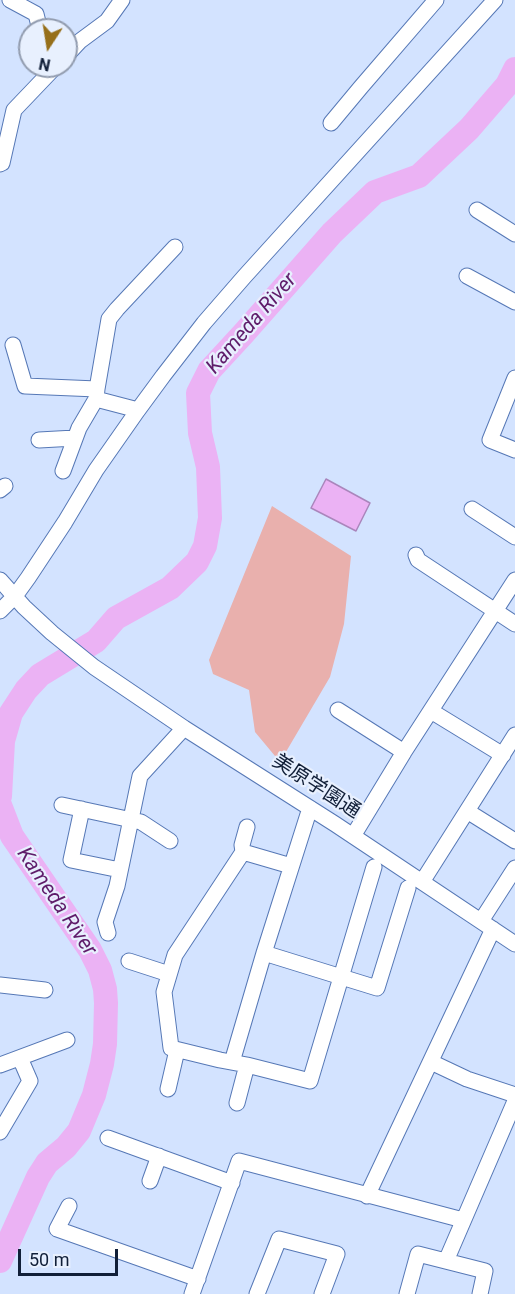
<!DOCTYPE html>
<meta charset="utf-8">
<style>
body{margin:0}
#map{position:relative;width:515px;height:1294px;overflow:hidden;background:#d3e3ff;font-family:Roboto,sans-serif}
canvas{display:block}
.north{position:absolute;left:18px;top:18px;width:60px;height:60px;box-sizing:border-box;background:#e8f0fe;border:2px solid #929caf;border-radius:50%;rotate:192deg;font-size:16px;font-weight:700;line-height:24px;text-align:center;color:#111f38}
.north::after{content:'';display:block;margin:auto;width:21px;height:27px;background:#966f1a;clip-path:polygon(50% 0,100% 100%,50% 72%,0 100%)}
.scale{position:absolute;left:18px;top:1249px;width:100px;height:27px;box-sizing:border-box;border:3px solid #111f38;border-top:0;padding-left:8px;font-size:18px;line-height:21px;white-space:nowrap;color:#111f38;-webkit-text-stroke:4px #e8f0fe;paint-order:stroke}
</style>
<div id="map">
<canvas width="515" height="1294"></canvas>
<div class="north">N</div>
<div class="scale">50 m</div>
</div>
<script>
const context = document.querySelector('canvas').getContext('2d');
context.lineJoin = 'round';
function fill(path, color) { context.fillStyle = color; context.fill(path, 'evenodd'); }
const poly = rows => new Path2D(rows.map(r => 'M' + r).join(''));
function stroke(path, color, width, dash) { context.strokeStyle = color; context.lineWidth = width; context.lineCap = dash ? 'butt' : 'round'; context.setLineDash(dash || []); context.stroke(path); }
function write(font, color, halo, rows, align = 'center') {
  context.font = font + ' Roboto,"Noto Sans JP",sans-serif'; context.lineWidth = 4.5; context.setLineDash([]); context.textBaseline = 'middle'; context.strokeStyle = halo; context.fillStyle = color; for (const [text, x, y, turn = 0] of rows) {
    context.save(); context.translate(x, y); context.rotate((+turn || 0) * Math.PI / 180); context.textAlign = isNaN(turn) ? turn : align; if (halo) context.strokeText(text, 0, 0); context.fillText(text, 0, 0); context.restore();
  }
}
fill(poly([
 [272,506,351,556,344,624,330,677,280,762,255,732,249,690,213,674,209,660]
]), '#e9b0ad');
const water = poly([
 [326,479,370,503,356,531,311,508,326,479]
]);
fill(water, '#ebb2f4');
stroke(water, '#aa86bc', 1.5);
stroke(poly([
 [0,796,3,741,11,713,26,690,40,675,96,641,116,618,170,588,197,562,205,546,210,518,208,467,200,433,198,393,209,371,244,333,332,233,375,192,419,176,469,129,507,85,515,69],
 [0,805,12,836,90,950,100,970,105,989,106,1003,105,1044,102,1064,94,1095,79,1131,66,1147,47,1163,38,1177,0,1261]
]), '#ebb2f4', 24);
const minor = poly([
 [10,0,36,14,40,30],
 [66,56,80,41,107,21,122,0],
 [331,123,361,87,436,0],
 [0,164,2,163,14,110,56,66],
 [477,210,515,234],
 [467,276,515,302],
 [13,345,25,386,97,389],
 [515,378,490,440,515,450],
 [96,399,138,410],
 [39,440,75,438],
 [63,471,79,428,96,399,97,389,109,319,117,309,175,247],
 [0,490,5,486],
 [472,509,515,537],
 [416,555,418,560,515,624],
 [0,580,24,607,52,633,94,667,184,728,335,824,515,944],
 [0,611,15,596,28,578,65,522,96,470,138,410,163,376,204,323,244,277,495,0],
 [338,710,404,752],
 [431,711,503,755],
 [62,805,141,822,170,841],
 [82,809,71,860,120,870],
 [467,811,515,841],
 [353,836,404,752,515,580],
 [243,852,242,845,247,827],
 [291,866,243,852,175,955,164,992,171,1048,220,1060,247,1065,310,1081,374,867],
 [422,882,515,735],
 [481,921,515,868],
 [108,933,105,922,117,886,140,776,184,728],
 [264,953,377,988,408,888],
 [129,961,169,974],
 [0,985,45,990],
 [232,1062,264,953,310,808],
 [431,1062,467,1079,515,1095],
 [0,1065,67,1040],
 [168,1089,177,1050],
 [237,1103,247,1065],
 [0,1132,30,1081,20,1058],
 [108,1138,232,1183],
 [150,1181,159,1156],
 [367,1196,493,929],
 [69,1206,57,1229,198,1279],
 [446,1261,515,1101],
 [192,1294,239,1161,463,1220],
 [257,1294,279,1239,337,1254,322,1294],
 [407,1294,418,1254,485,1271,480,1294]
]);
stroke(minor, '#5678b6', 17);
stroke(minor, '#fff', 15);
write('20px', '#111f38', '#e8f0fe', [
 ["美原学園通",316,787,33]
]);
write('italic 21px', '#5f1c6a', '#e8f0fe', [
 ["Kameda River",252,324,-49],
 ["Kameda River",56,902,56]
]);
</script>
